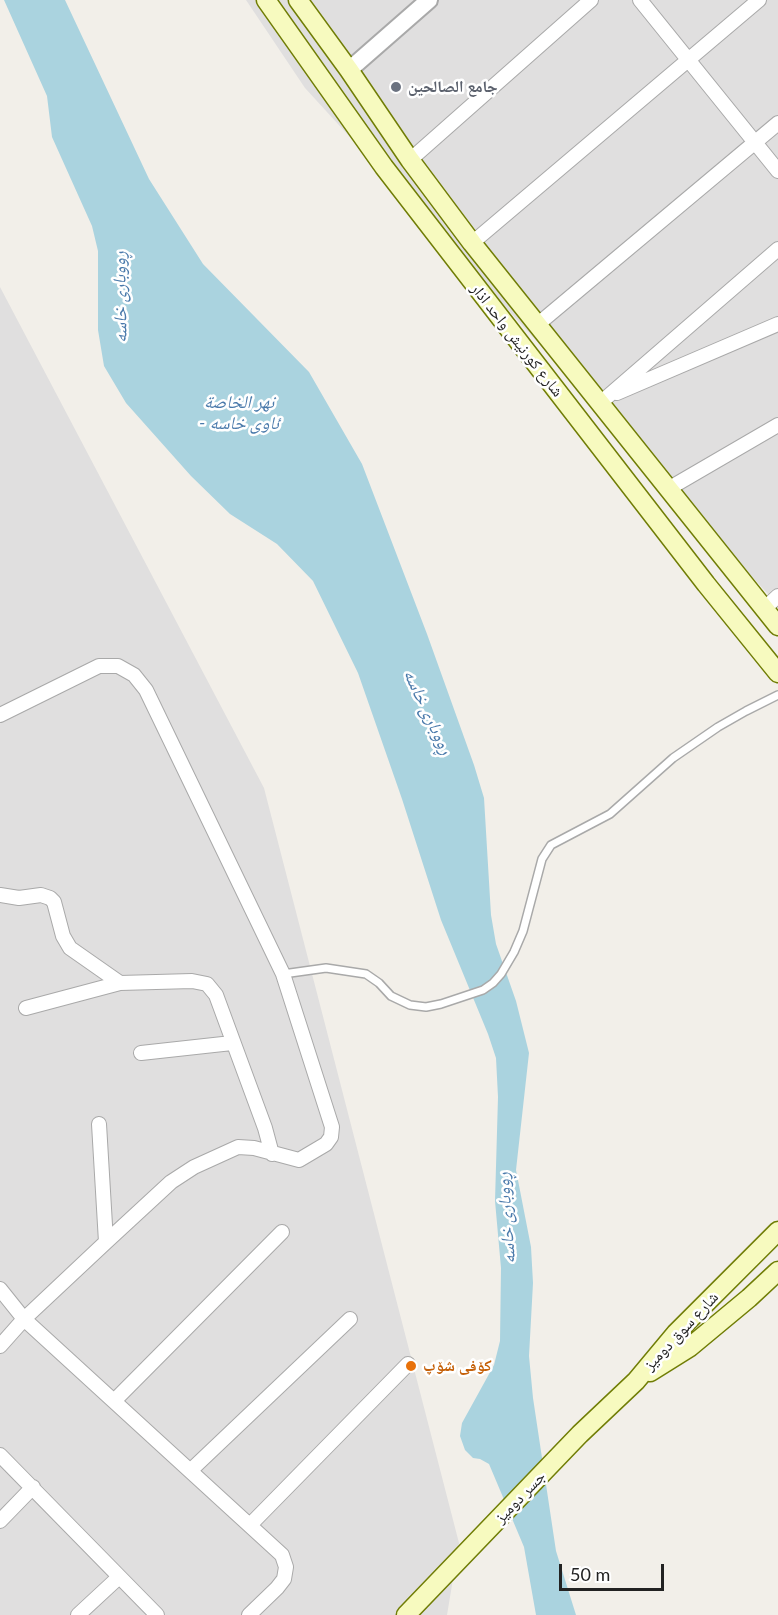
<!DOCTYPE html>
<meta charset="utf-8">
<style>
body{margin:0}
#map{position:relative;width:778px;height:1615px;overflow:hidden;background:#f2efe9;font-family:Lato,sans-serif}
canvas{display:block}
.scale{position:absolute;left:559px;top:1564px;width:105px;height:27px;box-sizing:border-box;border:3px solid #222;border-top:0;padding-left:8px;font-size:18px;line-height:21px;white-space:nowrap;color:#222;-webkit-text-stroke:4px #fff;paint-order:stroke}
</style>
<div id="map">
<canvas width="778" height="1615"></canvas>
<div class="scale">50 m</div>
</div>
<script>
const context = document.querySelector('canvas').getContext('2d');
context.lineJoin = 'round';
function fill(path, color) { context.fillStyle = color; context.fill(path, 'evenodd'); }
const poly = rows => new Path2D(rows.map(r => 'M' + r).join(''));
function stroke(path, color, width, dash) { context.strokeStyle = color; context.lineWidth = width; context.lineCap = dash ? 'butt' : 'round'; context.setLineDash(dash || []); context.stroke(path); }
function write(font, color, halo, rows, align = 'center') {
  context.font = font + ' Lato,"Noto Naskh Arabic",sans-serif'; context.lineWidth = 5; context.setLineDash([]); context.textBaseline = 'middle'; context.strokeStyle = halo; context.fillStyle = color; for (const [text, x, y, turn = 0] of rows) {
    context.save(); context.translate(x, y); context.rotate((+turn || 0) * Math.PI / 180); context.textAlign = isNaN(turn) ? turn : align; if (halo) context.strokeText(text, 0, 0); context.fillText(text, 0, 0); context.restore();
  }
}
fill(poly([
 [246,0,778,0,778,605,305,88],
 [0,287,264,788,459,1543,447,1615,0,1615]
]), '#e0dfdf');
fill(poly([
 [4,0,65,0,149,179,203,264,309,372,362,464,427,634,474,765,484,798,491,915,496,944,516,1001,529,1053,516,1170,531,1247,533,1283,529,1356,533,1398,556,1551,576,1615,536,1615,524,1547,489,1464,480,1459,473,1458,465,1450,460,1436,462,1423,494,1365,500,1341,501,1268,495,1201,498,1097,496,1058,488,1034,441,920,402,799,358,673,313,581,277,544,230,514,191,476,126,403,104,366,98,330,98,251,92,226,52,137,47,96]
]), '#aad3df');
const service = poly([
 [283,974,326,968,366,974,379,983,391,996,410,1005,426,1007,441,1004,483,990,493,983,501,974,514,952,523,931,542,859,551,845,610,814,673,758,718,727,746,711,778,695]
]);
const minor = poly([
 [640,0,778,171],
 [410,160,591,0],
 [472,243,759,0],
 [537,325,778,123],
 [617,393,778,324],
 [606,398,778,249],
 [668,489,778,425],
 [764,609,778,596],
 [0,715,99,666,118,666,134,675,146,690,283,974,332,1127,331,1137,326,1144,299,1160,254,1148,238,1147,194,1167,171,1182,106,1242,24,1319,0,1346],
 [0,895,19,898,41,895,50,898,54,902,63,936,70,948,120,983],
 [26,1008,120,983,192,981,207,984,216,995,265,1128,272,1154],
 [141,1053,232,1043],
 [99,1124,106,1242],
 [0,1289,24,1319,282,1555,286,1567,284,1579,277,1588,249,1615],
 [115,1400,282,1232],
 [0,1455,157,1615],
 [190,1471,350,1319],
 [0,1521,33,1487],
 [250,1525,408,1364],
 [78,1615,119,1577]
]);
const tertiary = poly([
 [349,70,429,0]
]);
const secondary = poly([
 [266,0,384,167,706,584,778,673],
 [298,0,349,70,410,160,472,243,778,626],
 [650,1372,690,1347,749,1298,778,1271],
 [406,1615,580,1434,636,1381,676,1333,778,1231]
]);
stroke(service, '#a9a9a9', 10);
stroke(minor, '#a9a9a9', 16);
stroke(tertiary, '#a9a9a9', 20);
stroke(secondary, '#707d05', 21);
stroke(service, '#fff', 7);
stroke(minor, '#fff', 14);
stroke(tertiary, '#fff', 16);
stroke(secondary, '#f7fabf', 18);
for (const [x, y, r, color] of [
 [396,87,6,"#6b7280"],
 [411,1366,6,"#e8710a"]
]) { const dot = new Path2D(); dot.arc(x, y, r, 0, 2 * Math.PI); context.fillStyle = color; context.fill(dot); stroke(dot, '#fff', 2); }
write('bold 16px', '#5b616d', '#fff', [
 ["جامع الصالحين",408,87]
], 'left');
write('16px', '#222', '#fff', [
 ["شارع كورنيش واحد اذار",517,340,52],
 ["شارع سوق دوميز",681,1331,-47],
 ["جسر دوميز",520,1497,-46]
]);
write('bold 16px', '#c56008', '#fff', [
 ["کۆفی شۆپ",423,1366]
], 'left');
write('italic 18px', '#4a7aab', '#fff', [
 ["ڕووباری خاسە",120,297,-91],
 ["نهر الخاصة",239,402],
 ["- ئاوی خاسە",239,423],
 ["ڕووباری خاسە",428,712,65],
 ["ڕووباری خاسە",506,1218,-94]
]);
</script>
